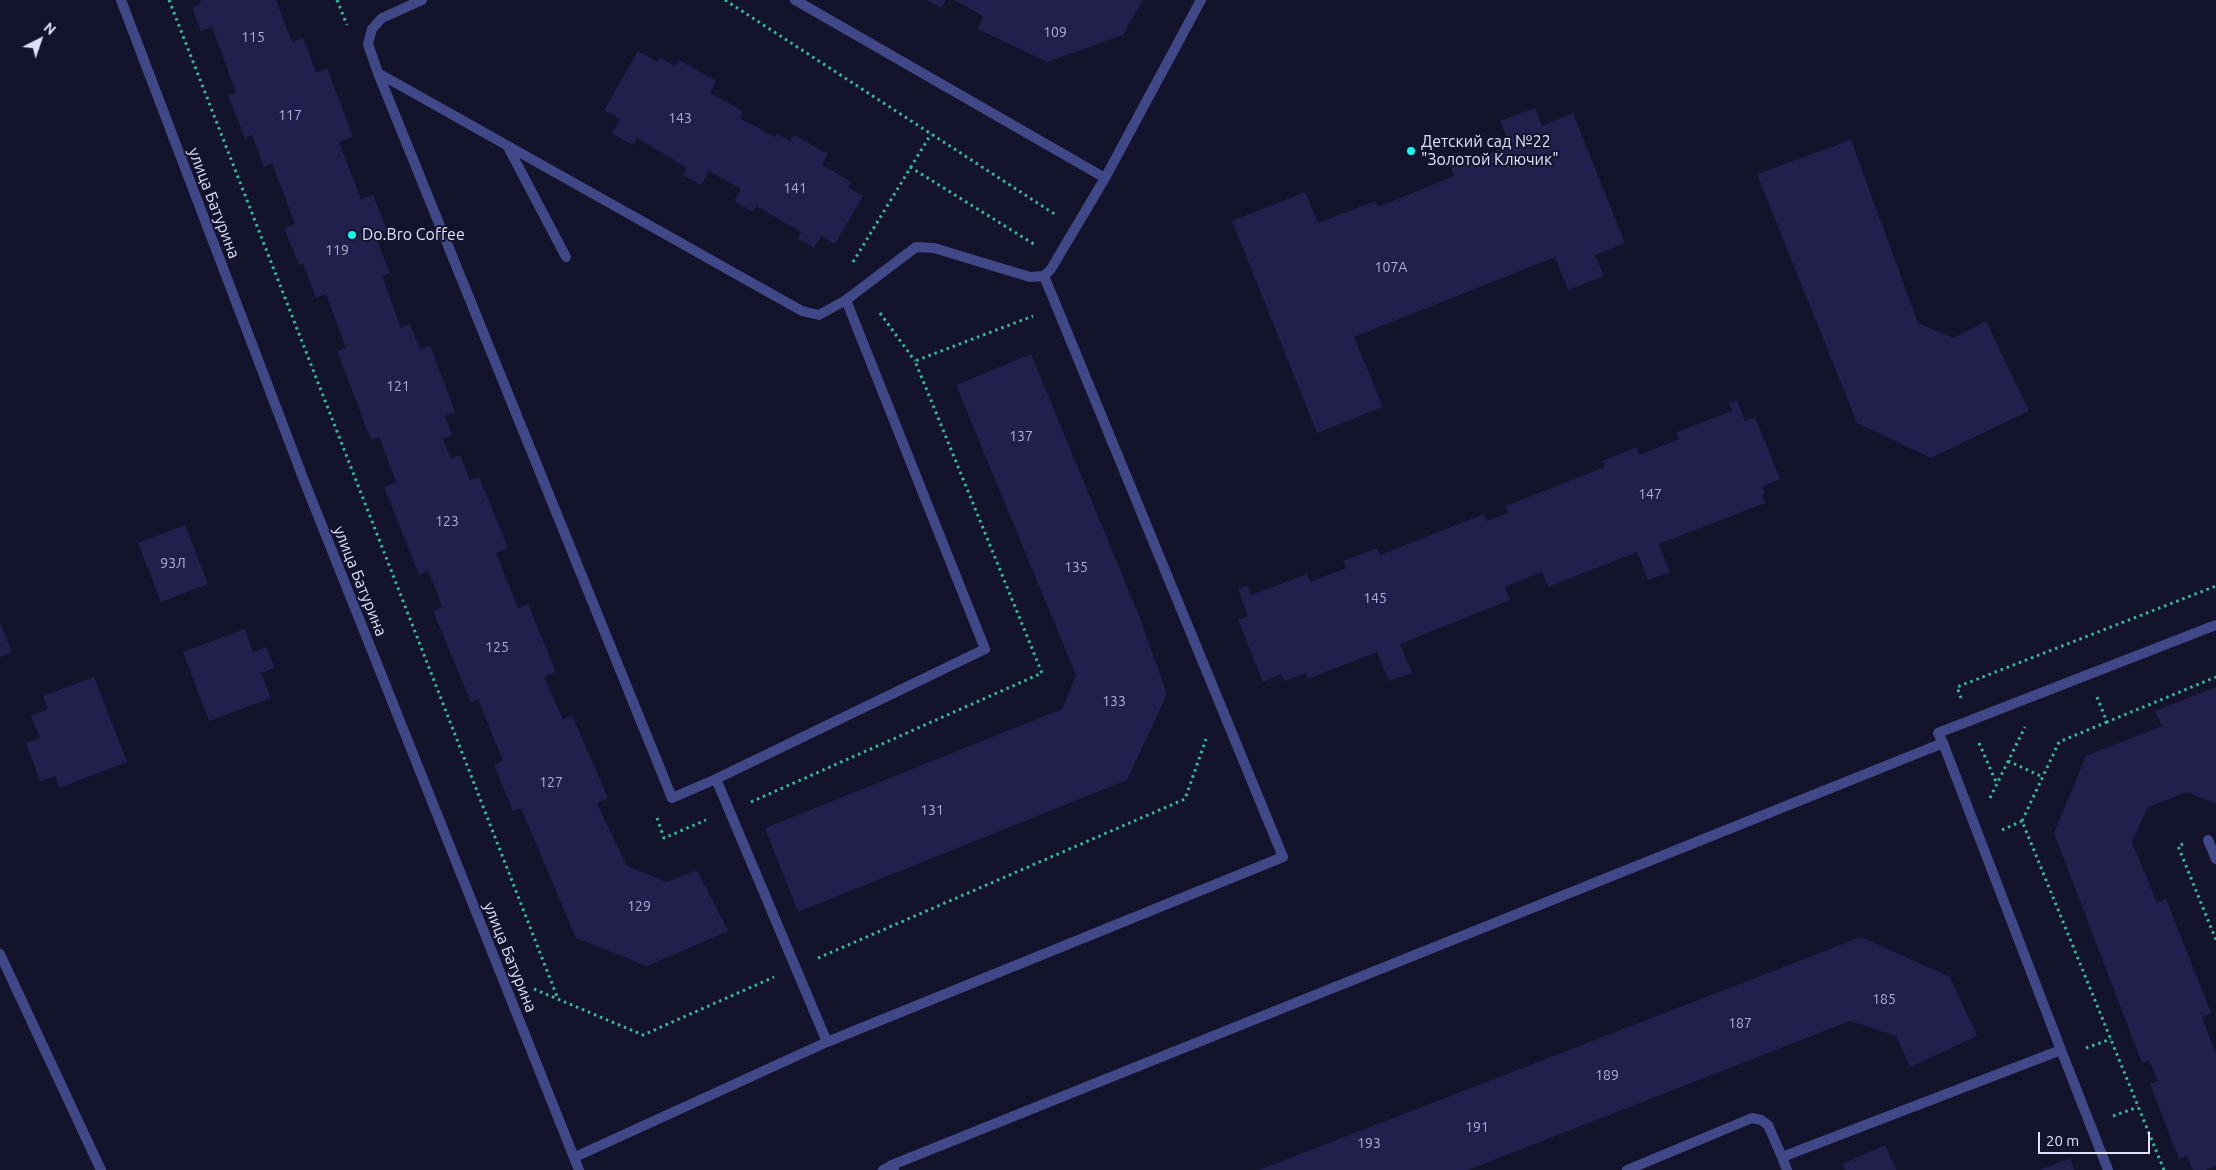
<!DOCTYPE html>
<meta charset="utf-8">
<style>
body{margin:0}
#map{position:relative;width:2216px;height:1170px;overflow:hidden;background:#13132c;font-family:Ubuntu,sans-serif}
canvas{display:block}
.north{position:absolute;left:15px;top:15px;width:50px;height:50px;-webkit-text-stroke:4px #13132c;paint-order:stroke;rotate:41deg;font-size:14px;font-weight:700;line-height:20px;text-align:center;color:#dee0fe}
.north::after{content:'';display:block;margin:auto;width:18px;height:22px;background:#dee0fe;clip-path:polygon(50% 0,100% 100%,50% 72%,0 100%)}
.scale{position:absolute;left:2038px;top:1132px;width:112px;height:22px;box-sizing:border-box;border:2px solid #dee0fe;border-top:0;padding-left:6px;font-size:15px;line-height:18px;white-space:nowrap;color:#dee0fe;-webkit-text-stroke:4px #13132c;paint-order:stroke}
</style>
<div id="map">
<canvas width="2216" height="1170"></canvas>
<div class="north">N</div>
<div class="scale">20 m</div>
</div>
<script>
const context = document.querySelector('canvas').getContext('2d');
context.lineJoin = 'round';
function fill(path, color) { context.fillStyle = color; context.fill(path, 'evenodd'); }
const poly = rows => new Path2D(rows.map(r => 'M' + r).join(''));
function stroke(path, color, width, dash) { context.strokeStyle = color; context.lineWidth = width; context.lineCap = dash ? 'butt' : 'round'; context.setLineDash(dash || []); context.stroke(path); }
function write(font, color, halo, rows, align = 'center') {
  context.font = font + ' Ubuntu,sans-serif'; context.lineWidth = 4; context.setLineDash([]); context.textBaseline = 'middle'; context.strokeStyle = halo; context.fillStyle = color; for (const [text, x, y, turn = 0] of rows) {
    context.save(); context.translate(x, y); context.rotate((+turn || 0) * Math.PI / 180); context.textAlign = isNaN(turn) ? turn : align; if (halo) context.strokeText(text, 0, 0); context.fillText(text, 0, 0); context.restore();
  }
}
fill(poly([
 [200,0,276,0,292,42,303,38,316,72,327,68,353,137,339,142,361,199,373,195,388,233,376,238,390,273,382,276,401,328,410,324,420,349,430,345,455,412,445,416,452,435,443,439,451,459,460,455,470,480,479,477,508,548,496,553,518,608,528,604,556,672,544,677,563,719,572,715,608,798,597,803,605,821,627,866,667,882,697,870,728,931,647,966,576,938,521,808,513,811,494,765,503,761,478,699,471,702,433,611,442,607,439,597,428,571,419,575,384,487,396,482,379,437,371,440,337,351,346,348,326,294,316,298,303,263,299,265,284,228,295,224,272,163,264,167,252,135,245,138,228,95,236,92,212,27,201,31,192,7,201,4],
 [927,0,946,0,941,8],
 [954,0,1143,0,1123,35,1047,62,978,29,983,16],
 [638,51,658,62,660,57,675,66,679,60,716,81,710,93,743,111,740,118,775,137,777,133,790,141,794,135,828,154,822,165,852,182,848,187,863,196,835,244,821,236,814,248,798,239,801,232,756,206,753,212,734,201,741,189,709,171,701,185,683,175,687,168,637,138,633,145,612,133,620,119,604,110],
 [1535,108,1542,126,1573,113,1625,243,1595,255,1604,276,1568,290,1555,257,1354,337,1383,407,1317,433,1232,221,1305,192,1318,223,1375,201,1378,207,1454,176,1451,168,1510,145,1500,121],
 [1851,140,1918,323,1953,338,1986,321,2029,411,1931,458,1857,423,1757,174],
 [1031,354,1140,618,1167,694,1127,780,798,912,765,828,1062,709,1076,675,956,385],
 [1737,400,1745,421,1755,417,1780,479,1762,487,1765,493,1762,495,1765,503,1659,544,1670,572,1648,580,1637,552,1548,587,1542,572,1505,587,1510,600,1400,644,1412,673,1389,681,1377,652,1308,679,1306,673,1284,681,1281,674,1263,682,1238,620,1248,616,1238,589,1247,585,1251,595,1307,574,1310,582,1346,568,1343,561,1377,548,1380,555,1484,514,1487,521,1508,513,1505,506,1605,467,1602,461,1637,447,1639,455,1679,439,1677,432,1732,411,1729,403],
 [185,525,208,584,161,602,138,543],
 [0,623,12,652,0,657],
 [245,629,253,652,266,647,275,668,261,673,271,698,209,721,183,652],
 [94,677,127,762,59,788,55,776,40,781,26,743,40,738,31,716,48,709,43,696],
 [2216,687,2216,804,2187,792,2148,807,2132,842,2157,903,2166,899,2211,1013,2202,1018,2216,1054,2216,1166,2205,1170,2193,1170,2187,1156,2179,1159,2150,1084,2158,1081,2149,1060,2142,1063,2054,833,2086,756,2162,726,2155,711],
 [1861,937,1950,977,1977,1036,1910,1067,1896,1036,1850,1021,1468,1170,1259,1170],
 [1885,1145,1896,1170,1845,1170,1842,1164],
 [2070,1158,2074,1170,2040,1170]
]), '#211f4c');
stroke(poly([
 [169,0,558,999],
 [337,0,347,25],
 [725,0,1056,215],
 [910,167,1037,246],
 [853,262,931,134],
 [880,313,915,361],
 [2097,697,2107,722,2216,677],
 [1961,698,1957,687,2216,586],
 [2107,722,2059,742,2022,821,2164,1170],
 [1979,743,1997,784],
 [2008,761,2043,777],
 [1990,798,2025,727],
 [751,802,1042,673,915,361,1033,316],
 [657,818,664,838,706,820],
 [2002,830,2022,821],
 [2183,844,2178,846,2216,940],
 [818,958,1185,799,1206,739],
 [534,989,643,1035,774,977],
 [2086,1048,2111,1039],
 [2113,1116,2138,1107]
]), '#36ba9d', 3, [2.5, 4]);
stroke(poly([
 [422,0,382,18,372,29,368,44,378,73,672,798,716,779],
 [795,0,1105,178,1201,0],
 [378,73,802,311,819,315,846,300,916,247,934,248,1030,277,1044,276,1051,269,1105,178],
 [508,147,566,257],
 [1943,743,1938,733,2216,625],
 [2208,840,2216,859],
 [0,954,101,1170],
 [827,1042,716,779,985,649,846,300],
 [575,1157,827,1042,1283,857,1044,276],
 [892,1165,1943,743,2061,1050],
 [1627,1170,1752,1118,1761,1120,1768,1125,1782,1157],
 [1787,1170,1782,1157,2061,1050,2108,1170]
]), '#404888', 10);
stroke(poly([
 [883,1170,892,1165,894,1170]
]), '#404888', 10);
stroke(poly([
 [121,0,305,483,579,1170]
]), '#404888', 10);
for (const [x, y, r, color] of [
 [1411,151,5,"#13f6e9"],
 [352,235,5,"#13f6e9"]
]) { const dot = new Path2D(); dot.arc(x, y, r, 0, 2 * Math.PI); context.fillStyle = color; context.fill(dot); stroke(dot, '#13132c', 2); }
write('14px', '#afb0d2', null, [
 ["109",1055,32],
 ["115",253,37],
 ["117",290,115],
 ["143",680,118],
 ["141",795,188],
 ["119",337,250],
 ["107А",1391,267],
 ["121",398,386],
 ["137",1021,436],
 ["147",1650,494],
 ["123",447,521],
 ["93Л",173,563],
 ["135",1076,567],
 ["145",1375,598],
 ["125",497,647],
 ["133",1114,701],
 ["127",551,782],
 ["131",932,810],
 ["129",639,906],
 ["185",1884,999],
 ["187",1740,1023],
 ["189",1607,1075],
 ["191",1477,1127],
 ["193",1369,1143]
]);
write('16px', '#dee0fe', '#13132c', [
 ["Детский сад №22",1421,142],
 ["\"Золотой Ключик\"",1421,160],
 ["Do.Bro Coffee",362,235]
], 'left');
write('16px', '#dee0fe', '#13132c', [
 ["улица Батурина",214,203,69],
 ["улица Батурина",360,581,68],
 ["улица Батурина",510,957,68]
]);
</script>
